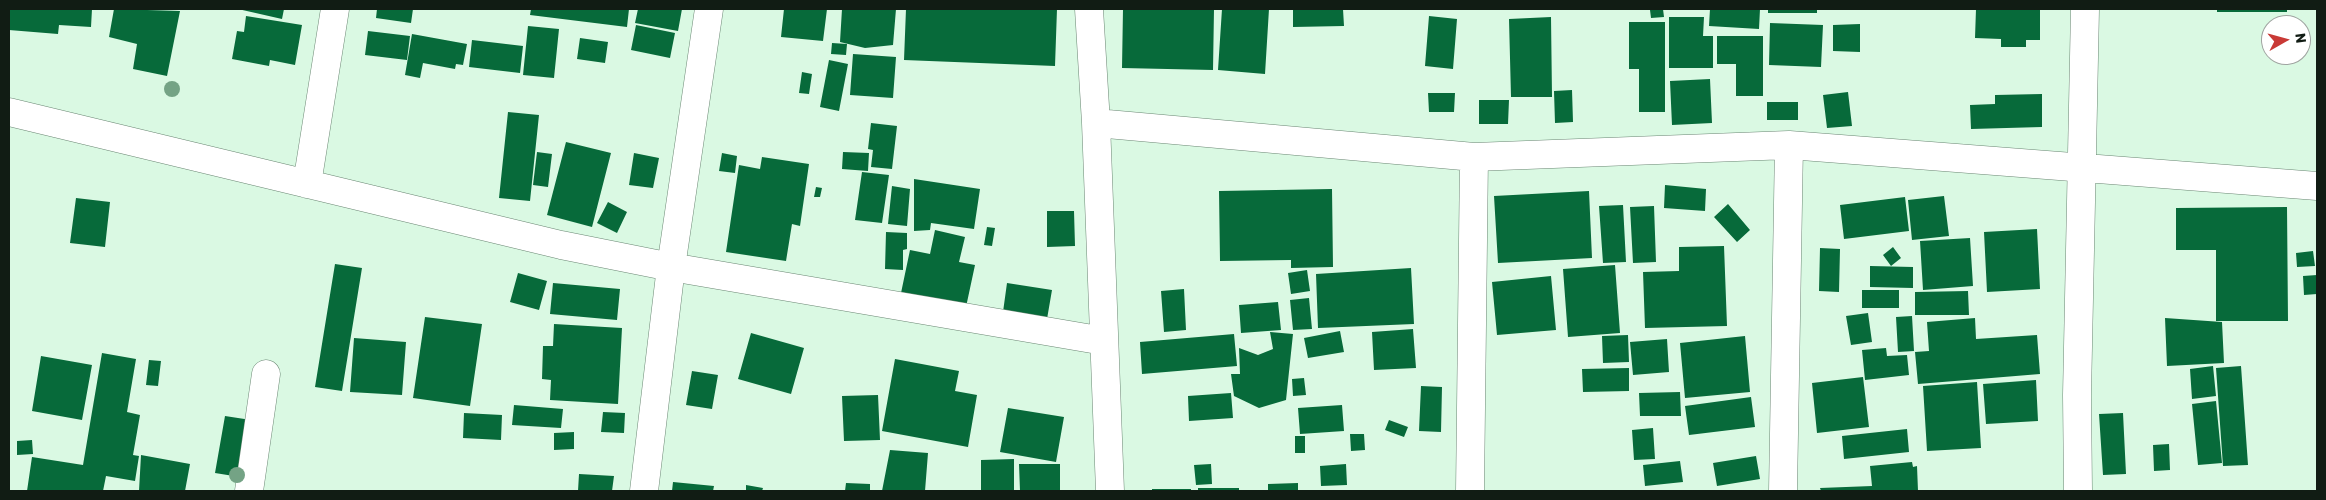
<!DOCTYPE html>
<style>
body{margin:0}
#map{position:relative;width:2326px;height:500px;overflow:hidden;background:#daf9e3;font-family:Rubik,sans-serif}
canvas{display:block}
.frame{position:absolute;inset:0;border:10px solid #111c14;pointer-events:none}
.north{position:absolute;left:2261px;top:15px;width:50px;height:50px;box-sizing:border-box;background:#fff;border:1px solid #a0a4a1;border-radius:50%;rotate:83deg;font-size:14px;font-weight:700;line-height:20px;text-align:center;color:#111c14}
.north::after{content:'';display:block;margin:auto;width:18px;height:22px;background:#c93a36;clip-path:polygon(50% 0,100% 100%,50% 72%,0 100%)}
</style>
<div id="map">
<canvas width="2326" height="500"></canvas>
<div class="frame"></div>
<div class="north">N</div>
</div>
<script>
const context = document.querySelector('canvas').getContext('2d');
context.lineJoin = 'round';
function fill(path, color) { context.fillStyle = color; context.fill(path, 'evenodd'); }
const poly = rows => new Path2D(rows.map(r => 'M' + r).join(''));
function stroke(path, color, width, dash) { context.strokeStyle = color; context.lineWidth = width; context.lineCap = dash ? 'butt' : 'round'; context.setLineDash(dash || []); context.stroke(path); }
fill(poly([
 [9,9,92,9,91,27,59,25,58,34,9,30],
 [114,9,180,11,167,76,133,69,137,44,109,37],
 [238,9,284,9,282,19],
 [377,9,413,9,411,23,376,18],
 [531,9,629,9,627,27,530,15],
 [638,9,682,9,678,31,635,23],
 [784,9,827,9,823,41,781,37],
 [842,9,896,9,893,45,865,48,840,42],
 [906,9,1057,9,1055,66,904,60],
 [1123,9,1214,9,1213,70,1122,68],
 [1222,9,1269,9,1265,74,1218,70],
 [1293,9,1343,9,1344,26,1293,27],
 [1663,9,1664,17,1651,18,1650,10],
 [1710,9,1760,9,1759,29,1709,26],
 [1768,9,1817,9,1817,13,1768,13],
 [1976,9,2040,9,2040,40,2026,40,2026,47,2001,47,2001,39,1975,38],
 [2217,9,2287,9,2287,12,2217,12],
 [246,16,302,25,295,65,270,60,269,66,232,59,237,31,244,32],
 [1429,16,1457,19,1453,69,1425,66],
 [1551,17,1552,97,1511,97,1509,19],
 [1669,17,1704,17,1703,36,1713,36,1713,68,1669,68],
 [1629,22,1665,22,1665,112,1639,112,1639,69,1629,69],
 [1770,23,1823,25,1821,67,1769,65],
 [1860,24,1860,52,1833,51,1833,25],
 [636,25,675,33,670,58,631,50],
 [528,26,559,29,554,78,523,75],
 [368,31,410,36,407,60,365,55],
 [412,34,467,44,463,65,456,64,455,69,423,63,420,78,405,75],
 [1717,36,1763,36,1763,96,1736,96,1736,64,1717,64],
 [580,38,608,42,605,63,577,59],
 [472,40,523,46,520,73,469,67],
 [832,43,847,44,846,55,831,54],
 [853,54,896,57,893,98,850,95],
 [829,60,848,64,839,111,820,107],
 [802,72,812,74,809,94,799,93],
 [1710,79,1712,123,1672,125,1670,81],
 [1572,90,1573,122,1555,123,1554,91],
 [1848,92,1852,126,1827,128,1823,95],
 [1428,93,1455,93,1454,112,1429,112],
 [2042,94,2042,127,1971,129,1970,105,1995,104,1995,95],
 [1479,100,1509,100,1508,124,1479,124],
 [1767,102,1798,102,1798,120,1767,120],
 [508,112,539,115,530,201,499,198],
 [871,123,897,126,892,169,871,167,873,150,868,149],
 [566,142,611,153,592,227,547,215],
 [537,152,552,154,548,187,533,185],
 [843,152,869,153,868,171,842,169],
 [634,153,659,158,653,188,629,185],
 [722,153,737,156,735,173,719,171],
 [762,157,809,164,800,226,792,224,786,261,726,252,739,165,760,169],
 [862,172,889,175,882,223,855,220],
 [914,179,980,189,974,229,931,223,930,230,914,231],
 [1665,185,1706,189,1705,211,1664,208],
 [892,186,910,189,907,226,888,224],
 [816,187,822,188,820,197,814,197],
 [1332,189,1333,267,1291,268,1291,260,1220,261,1219,191],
 [1589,191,1592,258,1498,263,1494,196],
 [1944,196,1949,236,1912,240,1908,200],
 [1905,197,1909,231,1844,239,1840,205],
 [76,198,110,202,105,247,70,243],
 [608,202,627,212,617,233,597,223],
 [1728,204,1750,230,1737,242,1714,217],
 [1623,205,1626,262,1603,263,1599,206],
 [1654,206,1656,262,1633,263,1630,207],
 [2287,207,2288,321,2216,321,2216,250,2176,250,2176,208],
 [1047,211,1074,211,1075,246,1047,247],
 [987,227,995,228,992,246,984,245],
 [2037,229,2040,289,1987,292,1984,232],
 [935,230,965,237,959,262,975,265,966,307,901,293,910,250,930,254],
 [886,232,907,233,907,249,903,250,903,270,885,269],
 [1970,238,1973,286,1923,290,1920,241],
 [1724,246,1727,326,1645,328,1643,272,1679,271,1679,247],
 [1893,247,1901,258,1891,266,1883,255],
 [1820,248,1840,249,1839,292,1819,291],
 [2313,251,2315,266,2297,267,2296,253],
 [335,264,362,268,342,391,315,387],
 [1615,265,1620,333,1568,337,1563,269],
 [1870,266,1913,267,1913,288,1870,287],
 [1411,268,1414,324,1318,328,1316,274],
 [1307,270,1310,291,1291,294,1288,273],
 [518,273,547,281,539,310,510,302],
 [2317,275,2317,294,2304,295,2303,276],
 [1551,276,1556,330,1497,335,1492,282],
 [553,283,620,289,617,320,550,314],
 [1007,283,1052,290,1047,319,1003,312],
 [1184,289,1186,330,1164,332,1161,291],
 [1862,290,1899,290,1899,308,1862,308],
 [1968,291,1969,315,1915,315,1915,292],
 [1309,298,1312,329,1293,330,1290,300],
 [1278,302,1281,330,1241,333,1239,305],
 [1868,313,1872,342,1851,345,1846,316],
 [1912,316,1914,351,1898,352,1896,317],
 [425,317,482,324,470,406,413,398],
 [1975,318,1976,339,2037,335,2040,374,1918,384,1915,352,1929,351,1927,322],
 [2165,318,2222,322,2224,363,2167,366],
 [554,324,622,328,618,404,550,400,551,380,542,379,543,346,553,346],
 [1413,329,1416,368,1374,370,1372,332],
 [1340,331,1344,352,1308,358,1304,338],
 [1270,332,1293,334,1286,400,1259,408,1234,396,1231,374,1240,374,1239,348,1258,355,1273,349],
 [751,333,804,348,791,394,738,379],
 [1234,334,1237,366,1142,374,1140,342],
 [1628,335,1629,362,1603,363,1602,336],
 [1745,336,1750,392,1685,398,1680,343],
 [354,338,406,342,402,395,350,392],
 [1667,339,1669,372,1633,375,1630,342],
 [1886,348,1887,356,1907,355,1909,375,1865,380,1862,350],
 [102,353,136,359,127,412,140,415,133,455,139,456,135,481,106,476,103,491,27,491,32,457,83,465],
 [41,356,92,365,82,420,32,411],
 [895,359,959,371,955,391,977,395,968,447,882,431],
 [149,360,161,361,158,386,146,385],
 [2213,366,2216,396,2192,399,2190,369],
 [2241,366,2248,465,2223,466,2216,368],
 [1629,368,1629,391,1583,392,1582,369],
 [692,371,718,375,712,409,686,405],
 [1863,377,1869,427,1817,433,1812,383],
 [1304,378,1306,395,1293,396,1292,379],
 [2036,380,2038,421,1986,424,1983,384],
 [1977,382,1981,448,1927,451,1923,386],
 [1421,386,1442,387,1441,432,1419,431],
 [1680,392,1681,416,1640,416,1639,393],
 [1231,393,1233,418,1189,421,1188,396],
 [878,395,880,440,844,441,842,396],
 [1751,397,1755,427,1689,435,1685,406],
 [2216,401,2222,463,2198,465,2192,404],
 [514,405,563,409,561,428,512,425],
 [1342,405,1344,431,1300,434,1298,408],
 [1008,408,1064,417,1056,462,1000,452],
 [603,412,625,413,624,433,601,432],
 [464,413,502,415,501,440,463,438],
 [2123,413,2126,474,2103,475,2099,414],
 [225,416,251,420,240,477,215,473],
 [1389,420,1408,427,1404,437,1385,430],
 [1653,428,1655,459,1634,460,1632,430],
 [1907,429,1909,452,1844,459,1842,436],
 [574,432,574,449,554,450,554,433],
 [1350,434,1364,434,1365,450,1351,451],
 [1295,436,1305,436,1305,453,1295,453],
 [32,440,33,454,17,455,17,441],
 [2169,444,2170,470,2154,471,2153,445],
 [890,450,928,453,925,491,882,491],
 [141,455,190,464,185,491,139,491],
 [1756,456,1760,479,1717,486,1713,463],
 [1014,459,1014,491,981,491,981,460],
 [1680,461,1683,482,1645,486,1643,465],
 [1912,462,1913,467,1917,466,1918,491,1821,491,1820,488,1872,486,1870,466],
 [1019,464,1060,464,1060,491,1020,491],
 [1211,464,1212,484,1196,485,1194,465],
 [1346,464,1347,485,1321,486,1320,466],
 [579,474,614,476,612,491,578,491],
 [673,482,714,486,713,491,672,491],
 [846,483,870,484,870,491,845,491],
 [1298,483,1298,491,1268,491,1268,484],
 [746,485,763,488,762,491,746,491],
 [1198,488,1239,488,1239,491,1198,491],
 [1152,489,1191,489,1191,491,1152,491]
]), '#076a3a');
const minor = poly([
 [1089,9,1096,123,1110,491],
 [9,112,561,245,671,267,1104,341],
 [1096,123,1474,157,1789,145,2317,186],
 [307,184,335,9],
 [249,491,266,374],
 [644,491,671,267,709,9],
 [1470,491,1474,157],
 [1783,491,1789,145],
 [2078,491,2077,395,2085,9]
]);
stroke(minor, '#6b8774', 29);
stroke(minor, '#fff', 28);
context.fillStyle = '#74a385';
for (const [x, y] of [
 [172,89],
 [237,475]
]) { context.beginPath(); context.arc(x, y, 8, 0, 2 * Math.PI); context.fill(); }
</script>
